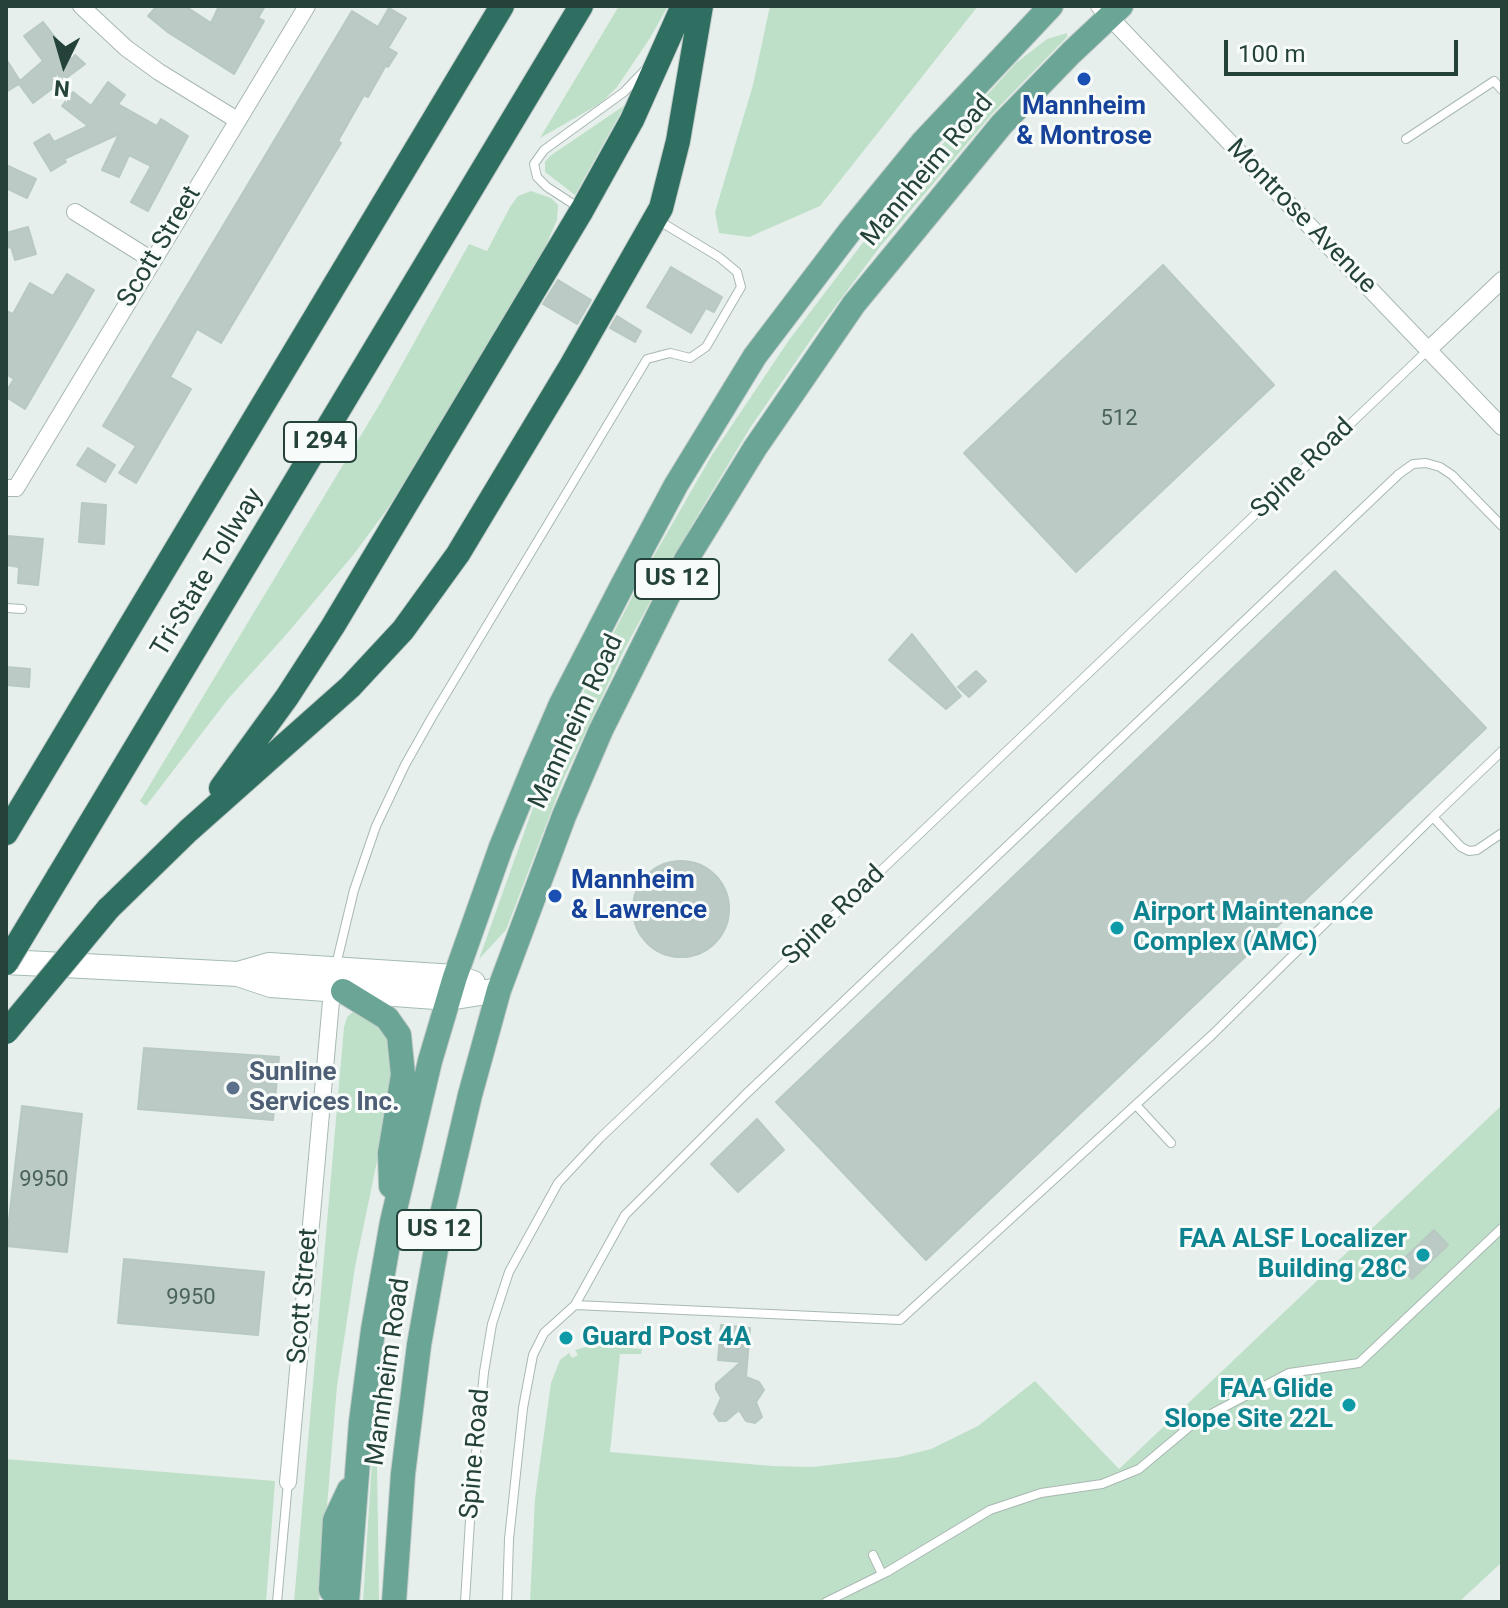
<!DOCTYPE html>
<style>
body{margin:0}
#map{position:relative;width:1508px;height:1608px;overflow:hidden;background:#e6efeb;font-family:Roboto,sans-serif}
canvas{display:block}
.frame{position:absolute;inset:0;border:8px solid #24423a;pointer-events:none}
.north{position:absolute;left:24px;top:24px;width:80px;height:80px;-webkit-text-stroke:6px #f7fbf9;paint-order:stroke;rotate:185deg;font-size:22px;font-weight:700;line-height:32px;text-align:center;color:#24423a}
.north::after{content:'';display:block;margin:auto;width:28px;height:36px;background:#24423a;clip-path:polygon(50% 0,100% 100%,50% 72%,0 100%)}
.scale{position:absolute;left:1224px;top:40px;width:234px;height:36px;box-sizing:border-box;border:4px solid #24423a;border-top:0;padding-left:10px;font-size:24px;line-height:28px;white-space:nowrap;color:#24423a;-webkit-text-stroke:6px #f7fbf9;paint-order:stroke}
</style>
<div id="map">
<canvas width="1508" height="1608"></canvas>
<div class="frame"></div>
<div class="north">N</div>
<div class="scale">100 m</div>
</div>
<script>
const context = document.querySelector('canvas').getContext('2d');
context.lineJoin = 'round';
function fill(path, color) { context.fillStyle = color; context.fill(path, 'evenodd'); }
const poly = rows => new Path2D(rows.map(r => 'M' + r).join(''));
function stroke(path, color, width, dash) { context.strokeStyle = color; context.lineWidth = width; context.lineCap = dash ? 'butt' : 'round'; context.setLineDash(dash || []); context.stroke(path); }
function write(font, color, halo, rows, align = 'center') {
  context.font = font + ' Roboto,sans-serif'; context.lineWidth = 6; context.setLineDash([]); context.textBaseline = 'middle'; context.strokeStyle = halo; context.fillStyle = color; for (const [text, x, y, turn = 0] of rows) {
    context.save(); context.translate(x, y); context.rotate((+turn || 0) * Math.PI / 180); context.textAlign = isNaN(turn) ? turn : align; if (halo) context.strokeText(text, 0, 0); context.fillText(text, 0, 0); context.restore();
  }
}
fill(poly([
 [619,6,668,6,650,38,617,87,601,103,540,138],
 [770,6,978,6,820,206,749,237,719,233,715,212,753,85],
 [1067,33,1067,37,992,114,879,248,817,331,750,428,692,525,624,650,564,778,506,930,479,959,534,805,587,685,648,566,712,455,789,340,890,207,947,139,1016,63,1047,39],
 [625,105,575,195,545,172,545,162,550,156],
 [531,191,551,198,558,205,557,220,546,245,551,250,388,508,354,554,285,636,228,699,146,806,140,801,381,402,469,244,487,251,510,207,518,196],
 [355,1010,362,1010,390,1038,393,1061,380,1147,355,1267,337,1386,319,1602,294,1602,344,1027,347,1017],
 [1502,1105,1502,1562,1459,1602,530,1602,535,1499,551,1383,560,1360,569,1353,572,1358,578,1355,575,1350,593,1345,642,1349,641,1354,620,1354,610,1452,772,1466,812,1467,899,1457,931,1449,978,1426,1035,1381,1119,1469],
 [6,1459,275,1481,266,1602,6,1602],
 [372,1461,377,1461,379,1602,363,1602]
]), '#bfe0c8');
const building = poly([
 [157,6,185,6,211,23,219,6,265,6,258,18,264,21,234,74,169,33,148,16,157,6],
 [389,8,406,18,388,48,397,53,388,67,386,65,368,97,364,95,338,141,341,143,333,156,221,343,197,329,170,377,191,389,136,483,119,473,136,446,103,426,352,11,378,27,389,8],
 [43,22,72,59,75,55,85,64,33,103,19,84,6,92,6,59,20,81,43,61,24,36,43,22],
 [108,82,125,95,118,104,157,126,161,119,188,136,148,211,131,202,151,166,129,155,119,177,102,170,119,134,64,159,66,162,51,171,34,143,49,134,54,142,88,126,62,106,73,92,91,106,108,82],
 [6,165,36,179,27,198,6,188,6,165],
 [28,227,36,254,15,260,11,247,6,248,6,233,28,227],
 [1163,265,1274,385,1076,572,964,453,1163,265],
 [671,267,722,297,714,312,706,308,691,333,647,307,671,267],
 [67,274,94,290,25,409,6,397,6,392,14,379,6,374,6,311,13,314,30,283,53,296,67,274],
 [558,280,591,300,577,324,543,304,558,280],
 [617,316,641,331,635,342,610,328,617,316],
 [88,448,115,465,105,482,77,465,88,448],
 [82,503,106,505,104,544,79,542,82,503],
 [7,536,43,539,38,585,18,583,19,567,6,565,7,536],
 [1335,571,1486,728,926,1260,776,1102,1335,571],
 [912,634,961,696,946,709,889,660,912,634],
 [6,667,30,669,29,687,6,685,6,667],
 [976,671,986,681,969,697,958,687,976,671],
 '633 909a48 48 0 1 1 96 0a48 48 0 1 1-96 0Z',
 [144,1048,279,1057,273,1120,138,1109,144,1048],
 [22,1106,82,1114,67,1252,6,1246,22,1106],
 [757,1119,784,1150,738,1192,711,1164,757,1119],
 [1434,1230,1448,1245,1412,1279,1398,1264,1434,1230],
 [124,1259,264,1272,258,1335,118,1323,124,1259],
 [721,1325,750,1328,746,1377,759,1382,764,1390,756,1402,762,1417,755,1423,746,1421,739,1410,726,1421,719,1421,714,1414,721,1398,716,1389,716,1384,741,1362,718,1360,721,1325]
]);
fill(building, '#bbcac4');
stroke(building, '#b8c9c2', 2);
const service = poly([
 [1406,139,1494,81,1502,90],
 [581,209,547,187,537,177,534,164,544,150,624,92,645,70],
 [6,608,22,609],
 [1502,751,1433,817,1461,847,1469,851,1477,850,1502,833],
 [336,965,354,890,376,826,405,765,432,717,647,359,670,353,690,358,706,347,741,287,737,272,719,257,656,219],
 [1136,1105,1171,1143],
 [575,1305,900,1320,1212,1035,1433,817],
 [873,1555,882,1574],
 [277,1602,288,1482],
 [465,1602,471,1504,484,1372,492,1324,509,1272,558,1183,600,1138,1428,350],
 [507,1602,509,1539,523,1408,533,1355,544,1333,575,1305,625,1215,745,1095,1399,474,1413,464,1426,463,1440,467,1452,475,1502,526],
 [826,1602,887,1572,990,1510,1041,1493,1102,1484,1139,1469,1194,1423,1289,1373,1359,1363,1502,1228]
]);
const minor = poly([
 [81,6,126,48,159,72,237,120],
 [1099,6,1502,427],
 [75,212,152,260],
 [1428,350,1502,280],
 [6,488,16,488,307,6],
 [288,1482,332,990]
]);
const secondary = poly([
 [6,962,238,974,271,985,449,998,499,990],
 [238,974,269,965,455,977,473,983]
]);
const primary = poly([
 [343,991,387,1018,399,1035,403,1075,390,1153,391,1186],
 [331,1590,335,1520,349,1490],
 [347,1602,361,1422,373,1330,392,1222,430,1061,455,977,501,847,535,764,561,704,623,584,676,485,755,356,850,231,922,143,1051,6],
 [394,1602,403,1474,419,1345,443,1210,470,1095,499,990,564,816,601,730,686,560,755,448,854,304,1002,124,1071,53,1121,6]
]);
const motorway = poly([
 [221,788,287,697,333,626,582,210,632,120,683,6],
 [6,833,502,6],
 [58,877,581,6],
 [108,909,188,831,350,687,403,630,458,554,571,366,661,208,678,141,701,6]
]);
stroke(service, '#a8b8b2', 10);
stroke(minor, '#a8b8b2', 18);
stroke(secondary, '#a4bbb3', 26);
stroke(primary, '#c2cac8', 26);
stroke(motorway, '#c2cac8', 26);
stroke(service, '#fff', 8);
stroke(minor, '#fff', 16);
stroke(secondary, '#fff', 24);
stroke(primary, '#6aa596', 24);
stroke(motorway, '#2f6f62', 24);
const motorwayBridge = poly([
 [6,963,58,877],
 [6,1032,108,909]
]);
stroke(motorwayBridge, '#c2cac8', 26, []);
stroke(motorwayBridge, '#2f6f62', 24);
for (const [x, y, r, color] of [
 [1084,79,8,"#1a4fb4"],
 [555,896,8,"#1a4fb4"],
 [1117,928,8,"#0f9aa8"],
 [233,1088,8,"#5c6f8a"],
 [1423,1255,8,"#0f9aa8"],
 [566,1338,8,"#0f9aa8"],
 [1349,1405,8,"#0f9aa8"]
]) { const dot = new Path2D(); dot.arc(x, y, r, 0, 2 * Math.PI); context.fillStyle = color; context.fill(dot); stroke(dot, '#f7fbf9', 3); }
write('22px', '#4a645c', null, [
 ["512",1119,419],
 ["9950",44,1180],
 ["9950",191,1298]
]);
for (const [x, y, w] of [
 [320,442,72],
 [677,579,84],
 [439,1230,84]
]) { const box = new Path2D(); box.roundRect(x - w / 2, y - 20, w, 40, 6); context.fillStyle = '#f7fbf9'; context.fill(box); stroke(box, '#24423a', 2); }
write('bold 24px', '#24423a', null, [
 ["I 294",320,442],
 ["US 12",677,579],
 ["US 12",439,1230]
]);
write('bold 26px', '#164399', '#f7fbf9', [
 ["Mannheim",1084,107],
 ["& Montrose",1084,137],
 ["Mannheim",571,881,"left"],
 ["& Lawrence",571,911,"left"]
]);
write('26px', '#24423a', '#f7fbf9', [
 ["Mannheim Road",928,171,-50],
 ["Montrose Avenue",1301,217,46],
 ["Scott Street",160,247,-59],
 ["Spine Road",1303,469,-44],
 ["Tri-State Tollway",208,573,-59],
 ["Mannheim Road",577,722,-65],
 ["Spine Road",834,916,-44],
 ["Scott Street",304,1296,-85],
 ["Mannheim Road",389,1372,-82],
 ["Spine Road",476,1454,-85]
]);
write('bold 26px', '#0d838f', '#f7fbf9', [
 ["Airport Maintenance",1133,913],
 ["Complex (AMC)",1133,943],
 ["FAA ALSF Localizer",1407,1240,"right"],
 ["Building 28C",1407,1270,"right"],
 ["Guard Post 4A",582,1338],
 ["FAA Glide",1333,1390,"right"],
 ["Slope Site 22L",1333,1420,"right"]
], 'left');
write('bold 26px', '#4e5e75', '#f7fbf9', [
 ["Sunline",249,1073],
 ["Services Inc.",249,1103]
], 'left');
</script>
